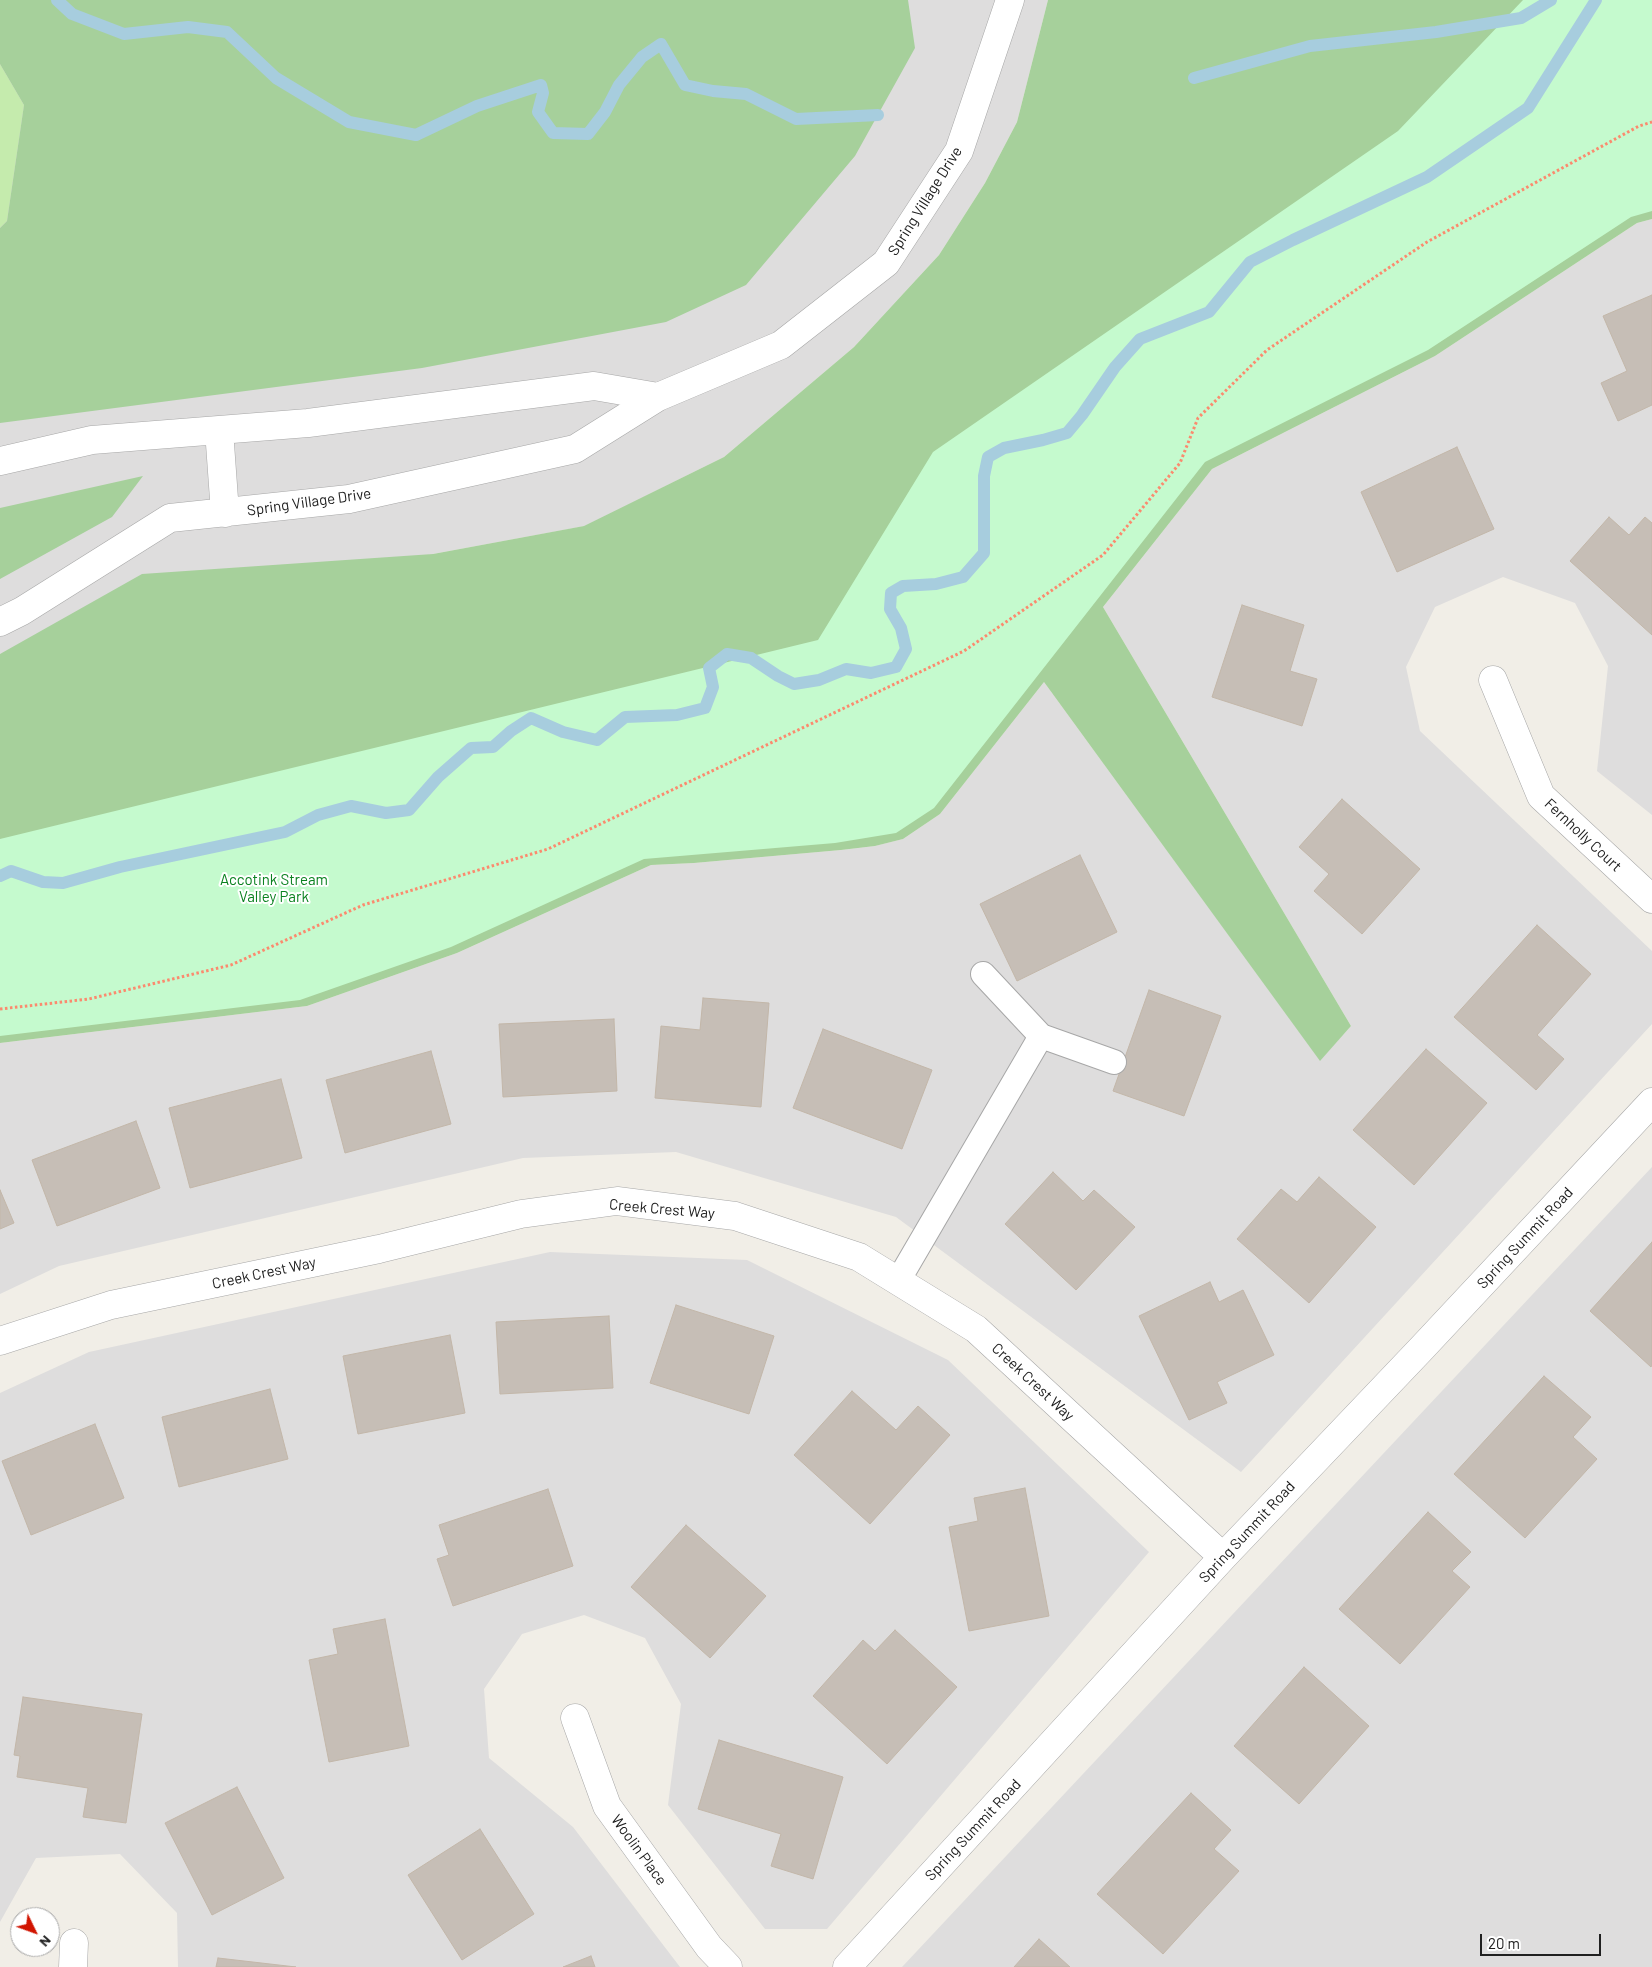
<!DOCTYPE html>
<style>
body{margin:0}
#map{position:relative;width:1652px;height:1967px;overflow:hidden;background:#f1eee7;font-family:Barlow,sans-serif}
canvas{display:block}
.north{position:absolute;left:10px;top:1907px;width:50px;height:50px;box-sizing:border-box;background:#fff;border:1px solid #a6a6a6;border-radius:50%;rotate:132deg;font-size:14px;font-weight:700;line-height:20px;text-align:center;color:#202020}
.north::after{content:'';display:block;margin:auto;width:18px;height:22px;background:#d11400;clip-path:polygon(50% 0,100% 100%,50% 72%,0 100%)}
.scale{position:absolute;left:1480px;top:1934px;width:121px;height:22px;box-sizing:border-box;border:2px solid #202020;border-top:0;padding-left:6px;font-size:15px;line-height:18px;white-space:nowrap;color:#202020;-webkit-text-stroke:4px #fff;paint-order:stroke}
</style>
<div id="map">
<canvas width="1652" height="1967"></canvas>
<div class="north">N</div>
<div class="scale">20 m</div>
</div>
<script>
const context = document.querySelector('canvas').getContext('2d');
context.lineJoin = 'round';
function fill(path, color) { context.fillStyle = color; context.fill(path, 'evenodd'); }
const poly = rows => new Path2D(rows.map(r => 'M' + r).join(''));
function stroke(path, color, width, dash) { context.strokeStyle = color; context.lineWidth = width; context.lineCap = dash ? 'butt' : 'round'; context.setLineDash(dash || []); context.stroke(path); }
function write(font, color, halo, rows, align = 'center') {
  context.font = font + ' Barlow,sans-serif'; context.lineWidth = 4; context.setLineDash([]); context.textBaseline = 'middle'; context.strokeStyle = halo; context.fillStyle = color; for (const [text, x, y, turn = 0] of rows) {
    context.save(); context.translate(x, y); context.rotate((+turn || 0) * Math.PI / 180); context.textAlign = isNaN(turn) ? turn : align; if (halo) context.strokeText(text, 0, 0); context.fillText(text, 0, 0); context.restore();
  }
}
fill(poly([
 [0,0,1048,0,1017,122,985,183,939,255,854,347,724,457,585,526,433,554,0,654],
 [1652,219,1652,815,1597,771,1608,666,1575,603,1503,577,1435,607,1406,667,1420,731,1652,951,1652,1024,1241,1472,896,1217,676,1152,523,1158,59,1266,0,1294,0,1043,307,1006,457,953,651,865,694,863,841,850,875,846,903,839,940,814,1044,682,1320,1060,1351,1026,1103,607,1212,469,1435,356,1637,223],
 [1652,1167,1652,1967,902,1967],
 [550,1252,747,1260,948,1360,1149,1552,827,1929,765,1929,668,1805,681,1704,645,1638,584,1615,522,1634,484,1689,489,1758,573,1827,680,1967,178,1967,177,1913,120,1854,36,1858,0,1922,0,1393,89,1352]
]), '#dedddd');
fill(poly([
 [0,64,24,105,7,221,0,228]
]), '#c5ebad');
fill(poly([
 [0,0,908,0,915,48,855,156,746,285,666,322,422,368,0,423,0,228,7,221,24,105,0,64],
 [1048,0,1652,0,1652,219,1637,223,1435,356,1212,469,1103,607,1351,1026,1320,1061,1044,682,940,814,903,839,875,846,841,850,694,863,651,865,457,953,307,1006,0,1043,0,654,142,574,433,554,584,526,724,457,854,347,939,255,985,183,1017,122],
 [143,476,112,517,0,579,0,508]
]), '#a6d09b');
fill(poly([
 [1523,0,1652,0,1652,211,1631,217,1428,350,1205,462,934,808,896,833,835,843,644,859,451,947,300,1000,0,1036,0,839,818,640,933,452,1398,131]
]), '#c5face');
stroke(poly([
 [57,0,72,14,124,34,188,27,227,32,276,78,349,122,416,135,477,106,541,85,543,93,538,112,553,133,588,134,605,112,619,85,642,57,661,44,685,85,713,91,746,94,796,119,878,115],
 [1194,78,1310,46,1436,32,1521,18,1551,0],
 [0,876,11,871,43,882,63,883,120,867,285,832,318,815,351,806,386,813,409,810,438,777,471,748,493,747,511,731,531,718,563,732,597,740,625,717,677,715,705,708,713,687,709,668,727,654,751,658,778,676,794,684,819,680,846,669,871,673,896,667,906,649,901,628,890,609,891,593,903,586,936,584,963,577,984,553,984,476,988,457,1004,448,1043,440,1067,433,1082,415,1115,367,1140,339,1209,312,1250,262,1293,240,1427,177,1528,108,1596,0]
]), '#a7cdde', 12);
const building = poly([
 [1652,295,1652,405,1618,421,1601,383,1627,371,1603,316,1652,295],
 [1457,447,1494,529,1397,572,1361,492,1457,447],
 [1609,517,1629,535,1645,517,1652,523,1652,635,1570,561,1609,517],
 [1242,605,1304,625,1290,671,1317,679,1302,726,1212,697,1242,605],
 [1342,799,1420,869,1362,934,1314,891,1329,874,1299,847,1342,799],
 [1080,855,1117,932,1017,981,980,904,1080,855],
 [1537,925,1591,974,1537,1035,1564,1059,1536,1090,1454,1017,1537,925],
 [1149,990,1221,1016,1184,1116,1113,1091,1149,990],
 [703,998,769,1003,761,1107,655,1098,661,1026,700,1030,703,998],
 [614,1019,617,1091,503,1097,499,1024,614,1019],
 [823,1029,932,1070,902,1149,793,1108,823,1029],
 [1426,1049,1487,1103,1414,1185,1353,1130,1426,1049],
 [431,1051,451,1124,345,1153,326,1080,431,1051],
 [281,1079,302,1158,190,1188,169,1108,281,1079],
 [136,1121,160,1188,57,1226,32,1160,136,1121],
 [1053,1172,1083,1201,1094,1190,1135,1227,1076,1290,1005,1224,1053,1172],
 [1319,1177,1376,1227,1309,1303,1237,1239,1281,1189,1297,1202,1319,1177],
 [0,1190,14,1223,0,1229,0,1190],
 [1652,1242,1652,1365,1651,1367,1590,1311,1652,1242],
 [1210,1282,1219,1302,1243,1290,1274,1355,1217,1382,1227,1403,1189,1420,1139,1316,1210,1282],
 [676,1305,774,1336,749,1414,650,1383,676,1305],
 [609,1316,613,1388,500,1394,496,1322,609,1316],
 [450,1335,465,1413,358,1434,343,1356,450,1335],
 [1544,1376,1591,1417,1573,1437,1597,1459,1525,1538,1454,1474,1544,1376],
 [270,1389,288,1459,179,1487,162,1417,270,1389],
 [852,1391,896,1430,918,1406,950,1435,870,1524,794,1455,852,1391],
 [95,1424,124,1498,31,1535,2,1461,95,1424],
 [1025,1488,1049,1616,969,1631,949,1527,978,1521,974,1498,1025,1488],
 [548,1489,573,1566,453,1606,437,1559,449,1555,439,1525,548,1489],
 [1428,1512,1471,1552,1452,1571,1470,1587,1400,1664,1339,1609,1428,1512],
 [686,1525,766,1596,710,1658,631,1587,686,1525],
 [385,1619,409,1746,329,1762,309,1660,338,1654,333,1629,385,1619],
 [895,1630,957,1687,887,1764,813,1696,863,1640,875,1651,895,1630],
 [1304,1667,1369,1726,1299,1804,1234,1746,1304,1667],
 [23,1697,142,1714,126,1823,83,1817,88,1788,17,1777,20,1756,14,1755,23,1697],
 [719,1740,843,1777,813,1879,771,1866,781,1834,698,1809,719,1740],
 [237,1787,284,1878,212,1915,165,1823,237,1787],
 [1191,1793,1231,1830,1214,1849,1239,1871,1163,1954,1097,1894,1191,1793],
 [480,1829,534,1914,462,1960,408,1875,480,1829],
 [1039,1939,1070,1967,1014,1967,1039,1939],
 [591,1956,595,1967,563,1967,591,1956],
 [218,1958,296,1967,216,1967,218,1958]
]);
fill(building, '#c6beb6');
stroke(building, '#c3b7a9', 1);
const lane = poly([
 [983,974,1041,1036,1114,1062],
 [898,1281,1041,1036]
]);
const street = poly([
 [219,430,225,513],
 [0,461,92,440,308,423,594,386,658,397],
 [0,622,22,611,170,518,349,499,575,449,658,397,781,345,886,263,959,151,1010,0],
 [1493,680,1541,796,1652,899],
 [0,1341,111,1305,379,1249,521,1214,617,1201,735,1216,859,1257,976,1329,1223,1557],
 [575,1718,607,1806,709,1947,728,1967],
 [73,1967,74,1943],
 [847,1967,1223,1557,1422,1348,1652,1102]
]);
stroke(lane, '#a7a7a7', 26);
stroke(street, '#a7a7a7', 29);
stroke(poly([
 [0,1009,89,999,231,965,363,905,548,849,964,651,1103,555,1180,463,1198,418,1267,350,1427,242,1639,126,1652,122]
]), '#fb8a6e', 3, [2.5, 2.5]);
stroke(lane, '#fff', 24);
stroke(street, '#fff', 28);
write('15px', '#202020', '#fff', [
 ["Spring Village Drive",925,201,-58],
 ["Spring Village Drive",309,502,-8],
 ["Fernholly Court",1583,835,43],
 ["Creek Crest Way",662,1209,5],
 ["Spring Summit Road",1525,1238,-47],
 ["Creek Crest Way",264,1273,-12],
 ["Creek Crest Way",1033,1382,43],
 ["Spring Summit Road",1247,1532,-47],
 ["Spring Summit Road",973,1830,-47],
 ["Woolin Place",639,1850,54]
]);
write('15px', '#0b8220', '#fff', [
 ["Accotink Stream",274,880],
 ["Valley Park",274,897]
]);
</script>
